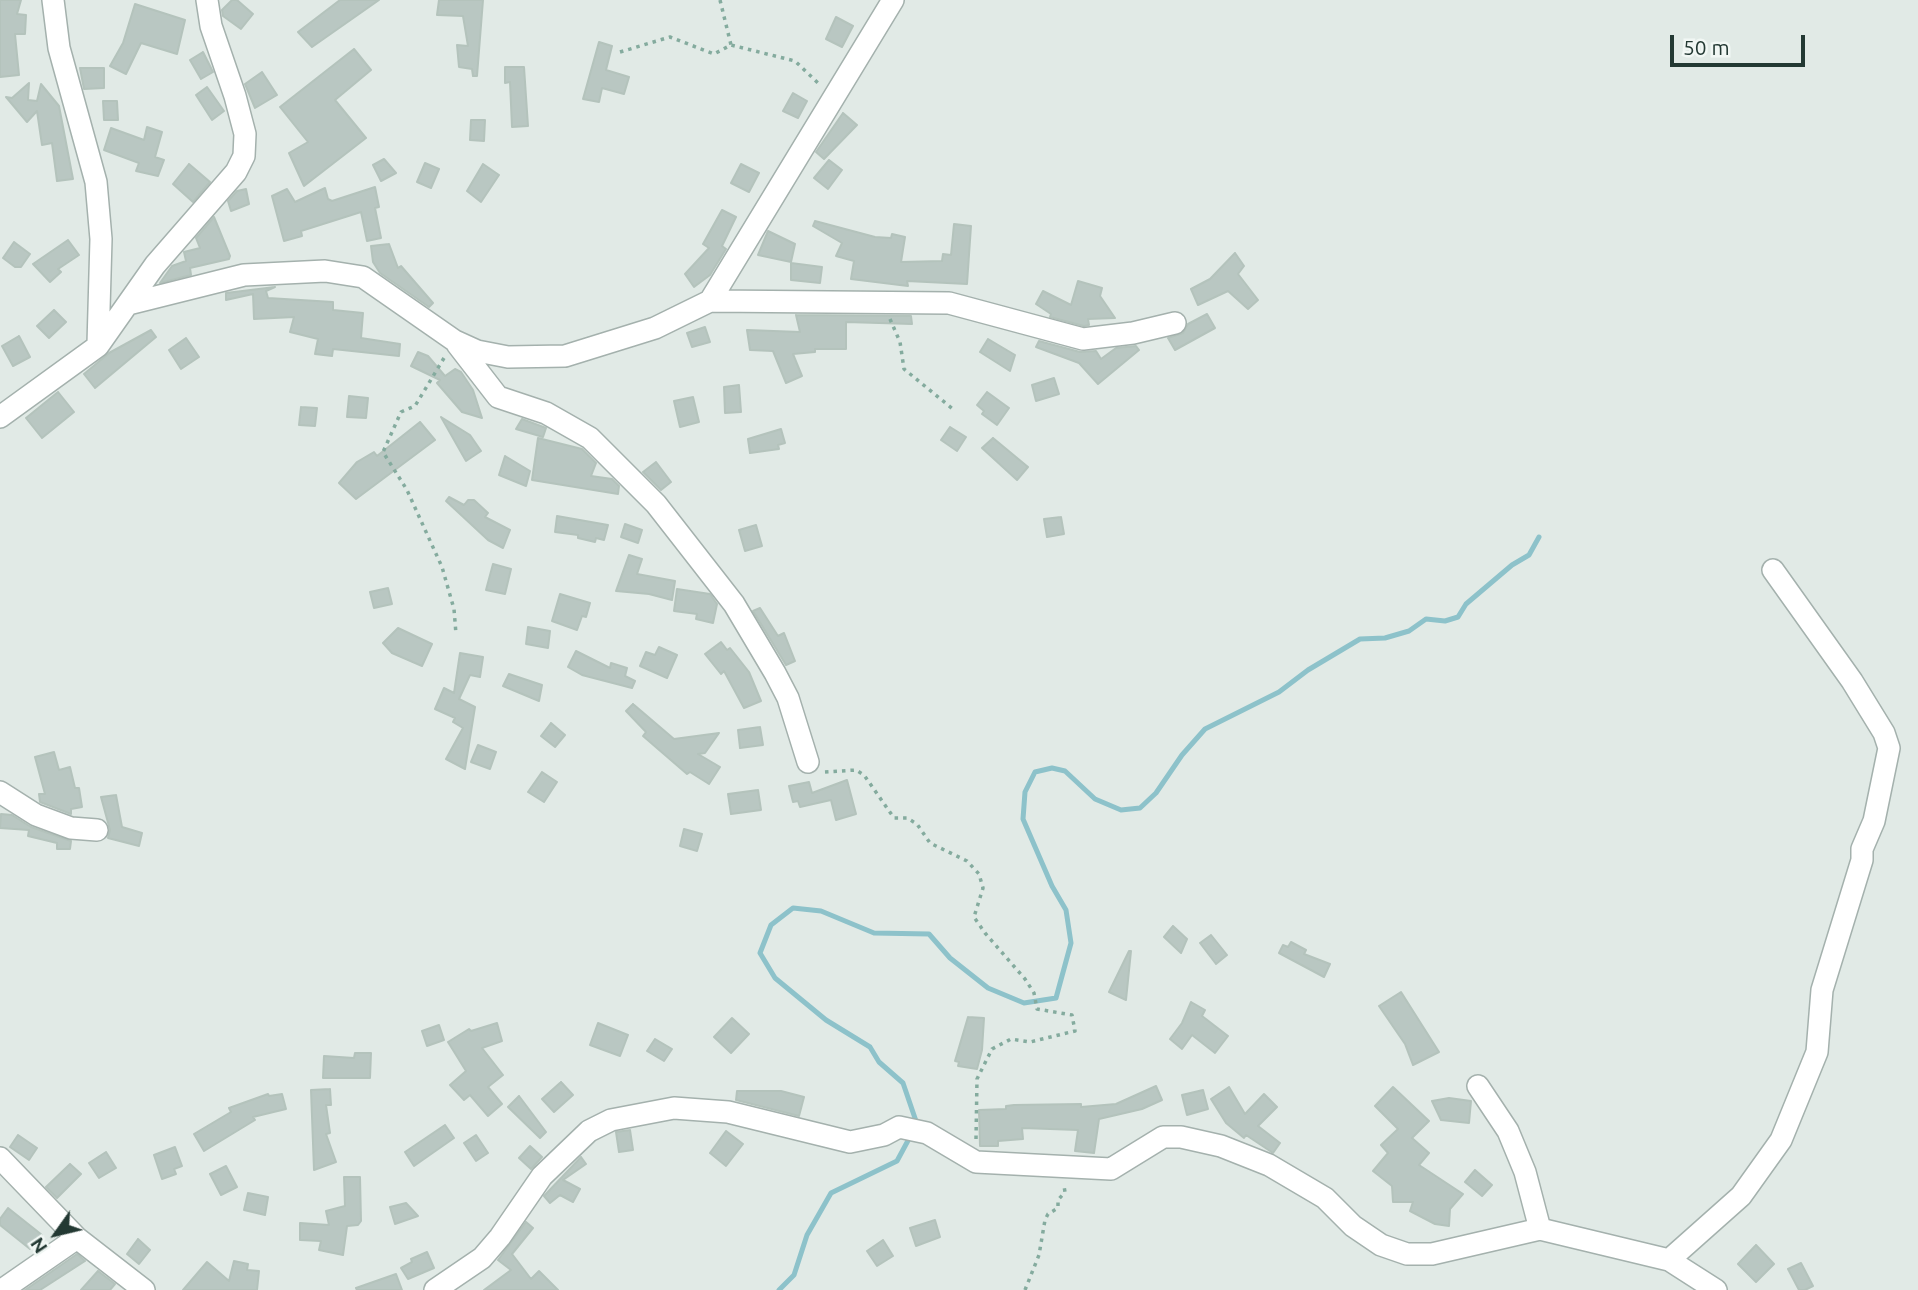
<!DOCTYPE html>
<style>
body{margin:0}
#map{position:relative;width:1918px;height:1290px;overflow:hidden;background:#e1eae6;font-family:Ubuntu,sans-serif}
canvas{display:block}
.north{position:absolute;left:21px;top:1199px;width:70px;height:70px;-webkit-text-stroke:5px #f1f7f4;paint-order:stroke;rotate:236deg;font-size:19px;font-weight:700;line-height:28px;text-align:center;color:#233933}
.north::after{content:'';display:block;margin:auto;width:24px;height:32px;background:#233933;clip-path:polygon(50% 0,100% 100%,50% 72%,0 100%)}
.scale{position:absolute;left:1670px;top:35px;width:135px;height:32px;box-sizing:border-box;border:4px solid #233933;border-top:0;padding-left:9px;font-size:21px;line-height:24px;white-space:nowrap;color:#233933;-webkit-text-stroke:5px #f1f7f4;paint-order:stroke}
</style>
<div id="map">
<canvas width="1918" height="1290"></canvas>
<div class="north">N</div>
<div class="scale">50 m</div>
</div>
<script>
const context = document.querySelector('canvas').getContext('2d');
context.lineJoin = 'round';
const poly = rows => new Path2D(rows.map(r => 'M' + r).join(''));
function stroke(path, color, width, dash) { context.strokeStyle = color; context.lineWidth = width; context.lineCap = dash ? 'butt' : 'round'; context.setLineDash(dash || []); context.stroke(path); }
function fill(path, color) { context.fillStyle = color; context.fill(path, 'evenodd'); }
stroke(poly([
 [917,1124,903,1083,879,1062,870,1047,826,1020,775,978,760,953,771,925,793,908,821,911,874,933,929,934,950,958,988,988,1024,1003,1056,998,1071,943,1066,910,1052,886,1023,819,1025,792,1035,772,1052,768,1065,771,1095,799,1121,810,1140,808,1156,793,1182,755,1205,729,1279,692,1308,670,1360,639,1385,638,1409,631,1426,619,1445,621,1458,617,1466,604,1512,565,1529,555,1539,537],
 [779,1290,794,1275,807,1235,831,1193,897,1161,911,1135]
]), '#8dc2ca', 5);
const building = poly([
 [0,0,21,0,17,14,26,15,25,34,15,34,19,75,0,77,0,0],
 [232,0,237,0,253,14,241,29,223,16,222,10,232,0],
 [340,0,379,0,312,47,298,32,340,0],
 [439,0,483,0,477,76,473,76,472,69,459,67,457,45,468,46,463,16,437,15,439,0],
 [135,4,185,20,177,54,141,43,126,74,110,66,123,43,135,4],
 [836,17,853,26,842,47,826,39,836,17],
 [599,42,612,46,606,70,629,77,624,94,602,88,599,102,583,99,599,42],
 [354,49,371,70,335,100,366,138,304,186,289,153,308,142,280,107,354,49],
 [203,52,213,72,201,79,190,60,203,52],
 [505,67,524,67,528,126,512,127,510,82,505,83,505,67],
 [80,68,104,68,104,88,84,89,80,68],
 [262,72,277,95,255,108,245,84,262,72],
 [29,83,28,100,37,101,41,84,59,106,73,179,57,181,52,143,42,145,37,111,27,122,6,97,12,98,29,83],
 [207,87,224,111,212,120,196,95,207,87],
 [793,93,807,101,798,118,783,111,793,93],
 [103,101,117,101,118,120,104,120,103,101],
 [843,113,857,125,824,159,816,152,843,113],
 [471,120,485,120,484,141,470,140,471,120],
 [147,127,162,132,155,157,164,160,158,176,136,171,139,163,104,150,111,128,144,140,147,127],
 [384,159,396,173,381,181,373,165,384,159],
 [829,160,842,170,828,189,814,178,829,160],
 [425,163,439,169,431,188,417,182,425,163],
 [189,164,210,182,193,202,173,184,189,164],
 [483,164,499,175,481,202,467,191,483,164],
 [741,164,759,173,749,192,731,183,741,164],
 [375,187,379,207,375,208,381,238,367,241,361,212,301,231,302,236,284,241,272,196,287,189,295,202,325,188,328,199,332,201,375,187],
 [246,189,249,204,231,211,228,201,237,191,246,189],
 [722,210,736,217,722,246,726,249,710,275,694,287,685,274,709,248,703,244,722,210],
 [214,217,230,256,229,259,190,268,191,275,160,283,172,266,186,261,184,252,200,248,196,238,214,217],
 [815,221,875,237,891,238,892,234,905,237,901,262,942,261,943,254,951,255,954,224,971,226,967,284,907,281,908,286,851,279,854,261,836,256,842,243,813,226,815,221],
 [768,231,795,244,791,262,758,255,768,231],
 [68,240,79,255,58,269,61,272,50,282,33,264,68,240],
 [14,242,30,254,21,267,15,267,3,258,14,242],
 [389,244,398,268,401,266,433,303,429,307,380,273,373,262,371,246,389,244],
 [1235,253,1244,266,1238,274,1258,300,1248,309,1228,291,1198,305,1191,289,1210,279,1235,253],
 [791,263,822,267,820,283,791,280,791,263],
 [1078,281,1102,288,1100,296,1115,318,1088,319,1089,325,1084,326,1050,317,1051,314,1036,304,1043,291,1071,305,1078,281],
 [275,287,266,291,268,298,333,302,333,310,363,313,361,338,400,344,399,356,333,349,332,356,315,354,318,339,290,332,294,317,254,319,253,294,226,300,226,293,275,287],
 [54,310,66,322,49,338,37,326,54,310],
 [1207,314,1215,328,1175,350,1168,338,1183,333,1188,324,1207,314],
 [796,315,911,316,912,324,846,322,846,349,815,349,815,352,793,354,802,376,786,383,773,351,750,350,747,330,800,332,796,315],
 [705,327,710,342,692,347,687,333,705,327],
 [151,330,156,337,95,388,84,374,109,353,151,330],
 [19,336,30,357,13,366,2,346,19,336],
 [186,338,199,357,181,369,169,350,186,338],
 [988,339,1015,355,1010,371,980,352,988,339],
 [1039,341,1080,352,1096,351,1101,359,1116,348,1136,346,1139,350,1098,384,1079,363,1036,347,1039,341],
 [418,352,428,356,445,376,455,369,461,372,473,390,482,418,462,412,437,383,440,380,411,366,418,352],
 [1054,378,1059,394,1036,401,1032,385,1054,378],
 [739,385,741,412,725,413,724,387,739,385],
 [58,392,74,412,42,438,26,418,58,392],
 [987,392,1009,408,997,425,982,414,984,411,977,405,987,392],
 [349,396,368,398,366,418,347,417,349,396],
 [693,397,699,422,680,427,674,401,693,397],
 [301,407,317,408,315,426,299,425,301,407],
 [441,417,470,435,481,451,466,461,441,417],
 [522,419,546,428,543,437,516,429,522,419],
 [420,422,435,440,356,499,339,483,357,462,374,452,377,456,420,422],
 [950,427,966,437,957,451,941,440,950,427],
 [781,429,785,443,778,445,779,449,750,453,748,439,781,429],
 [538,438,582,449,596,463,591,476,612,479,619,486,618,494,532,480,538,438],
 [993,438,1028,467,1017,480,982,448,993,438],
 [505,456,530,471,526,486,499,475,505,456],
 [656,462,671,482,661,490,643,472,656,462],
 [449,497,464,505,468,500,474,500,488,513,485,517,510,530,503,548,488,540,446,501,449,497],
 [557,516,608,525,604,540,596,538,595,542,578,538,578,535,555,532,557,516],
 [1061,517,1064,534,1047,537,1044,519,1061,517],
 [625,524,642,530,638,543,621,537,625,524],
 [756,525,762,546,745,551,739,530,756,525],
 [629,555,642,559,637,574,675,581,672,600,649,594,616,591,629,555],
 [493,564,511,569,505,594,486,590,493,564],
 [388,588,392,604,374,608,370,592,388,588],
 [677,589,710,594,717,604,713,623,696,619,697,614,674,611,677,589],
 [560,594,590,603,586,617,582,616,577,630,552,621,560,594],
 [760,608,778,636,784,633,795,661,786,665,753,611,760,608],
 [528,627,550,631,548,648,526,644,528,627],
 [398,628,432,644,422,666,392,653,383,643,398,628],
 [721,642,727,650,730,648,749,672,761,701,744,708,724,671,721,674,705,654,721,642],
 [659,647,677,655,667,678,640,666,646,652,655,655,659,647],
 [576,651,610,668,611,663,627,668,625,676,635,681,632,688,582,675,568,667,576,651],
 [460,653,483,657,480,677,470,675,459,699,475,707,465,769,446,759,463,728,453,722,455,718,435,709,444,688,454,693,460,653],
 [509,674,542,685,539,701,503,686,509,674],
 [633,704,674,739,719,733,705,753,698,754,720,767,709,784,690,772,687,774,643,736,646,732,626,711,633,704],
 [551,723,565,735,555,747,541,736,551,723],
 [760,727,763,745,740,748,738,730,760,727],
 [478,745,496,752,490,769,471,762,478,745],
 [54,752,59,770,70,767,75,788,79,788,82,807,71,809,71,814,40,802,39,794,45,794,35,757,54,752],
 [542,772,557,782,544,802,528,792,542,772],
 [847,780,856,814,836,820,831,800,800,807,798,801,793,802,789,786,809,782,812,793,847,780],
 [758,790,761,810,731,814,728,794,758,790],
 [116,795,122,827,142,833,139,846,108,838,110,830,101,797,116,795],
 [1,814,12,815,31,827,71,841,70,849,57,849,57,843,28,836,29,830,0,828,1,814],
 [684,829,702,834,697,851,680,846,684,829],
 [1173,926,1187,939,1181,953,1164,937,1173,926],
 [1211,935,1227,955,1216,964,1200,943,1211,935],
 [1291,942,1306,950,1304,954,1330,964,1324,977,1279,953,1283,945,1288,947,1291,942],
 [1129,951,1131,951,1126,1000,1109,992,1129,951],
 [1401,992,1439,1052,1413,1065,1405,1044,1379,1006,1401,992],
 [1191,1002,1205,1010,1202,1016,1228,1036,1215,1053,1192,1035,1182,1049,1170,1039,1182,1023,1191,1002],
 [968,1017,984,1018,982,1050,977,1069,958,1066,959,1062,955,1061,968,1017],
 [732,1018,749,1034,731,1053,714,1037,732,1018],
 [497,1023,502,1041,482,1048,503,1075,488,1087,502,1104,488,1116,470,1095,464,1100,450,1085,466,1071,448,1042,469,1029,471,1031,497,1023],
 [598,1023,628,1035,620,1056,590,1045,598,1023],
 [439,1025,444,1040,427,1046,422,1031,439,1025],
 [655,1039,672,1049,664,1061,647,1051,655,1039],
 [355,1053,371,1053,370,1078,323,1078,324,1056,354,1058,355,1053],
 [561,1082,573,1095,554,1112,542,1099,561,1082],
 [1156,1086,1162,1100,1142,1109,1099,1119,1094,1153,1075,1151,1078,1130,1022,1128,1023,1139,998,1141,998,1146,980,1146,979,1110,1006,1109,1006,1106,1014,1105,1081,1104,1081,1107,1116,1104,1156,1086],
 [1229,1087,1245,1114,1264,1094,1277,1107,1258,1126,1280,1143,1273,1153,1246,1135,1244,1138,1226,1123,1211,1099,1229,1087],
 [1393,1087,1429,1121,1412,1138,1429,1153,1419,1165,1463,1194,1450,1209,1449,1226,1435,1224,1410,1211,1413,1202,1393,1202,1392,1186,1373,1171,1388,1153,1381,1145,1398,1129,1375,1106,1393,1087],
 [330,1089,331,1105,326,1105,330,1133,326,1134,336,1162,314,1170,311,1090,330,1089],
 [1203,1090,1208,1109,1187,1115,1182,1095,1203,1090],
 [737,1091,781,1091,804,1097,799,1116,736,1100,737,1091],
 [268,1094,269,1096,282,1094,286,1109,253,1117,255,1120,204,1151,194,1134,231,1112,229,1108,268,1094],
 [519,1096,546,1132,540,1138,508,1107,519,1096],
 [1449,1098,1471,1101,1469,1123,1441,1120,1432,1101,1449,1098],
 [445,1125,454,1138,414,1166,405,1152,445,1125],
 [630,1130,633,1150,619,1152,616,1132,630,1130],
 [726,1131,743,1144,726,1166,710,1153,726,1131],
 [18,1135,37,1148,29,1160,10,1147,18,1135],
 [476,1135,488,1153,476,1161,464,1143,476,1135],
 [530,1146,542,1157,531,1169,519,1158,530,1146],
 [175,1147,182,1166,174,1169,176,1174,162,1179,154,1155,175,1147],
 [106,1152,116,1168,99,1178,89,1163,106,1152],
 [581,1157,586,1164,563,1180,580,1189,573,1202,560,1195,550,1203,544,1196,581,1157],
 [70,1164,81,1174,57,1198,46,1187,70,1164],
 [226,1166,237,1187,221,1195,210,1174,226,1166],
 [1475,1170,1492,1185,1482,1196,1465,1182,1475,1170],
 [344,1177,360,1177,361,1221,358,1225,347,1226,343,1255,319,1250,321,1241,300,1240,300,1223,329,1225,326,1211,345,1206,344,1177],
 [248,1193,268,1197,265,1215,244,1210,248,1193],
 [406,1203,418,1216,395,1224,390,1207,406,1203],
 [8,1208,42,1235,30,1249,0,1225,0,1219,8,1208],
 [935,1220,940,1237,916,1246,910,1228,935,1220],
 [526,1222,533,1228,512,1254,531,1279,539,1271,558,1290,484,1290,511,1270,498,1260,526,1222],
 [138,1239,150,1250,139,1264,127,1254,138,1239],
 [883,1240,893,1256,877,1266,867,1251,883,1240],
 [1756,1245,1774,1264,1756,1282,1738,1264,1756,1245],
 [427,1252,434,1268,408,1279,401,1268,412,1262,411,1259,427,1252],
 [77,1254,85,1261,40,1290,25,1290,77,1254],
 [234,1261,248,1264,247,1270,259,1271,257,1290,183,1290,207,1262,229,1281,234,1261],
 [1801,1263,1813,1286,1805,1290,1799,1290,1788,1269,1801,1263],
 [98,1271,115,1284,110,1290,81,1290,98,1271],
 [396,1274,402,1290,357,1290,356,1288,396,1274]
]);
fill(building, '#b9c7c2');
stroke(building, '#b4c3bc', 2);
const minor = poly([
 [53,0,59,48,96,182,101,239,98,344],
 [710,301,949,303,1083,339,1133,333,1175,323],
 [128,304,244,275,325,271,363,277,455,341,477,351,508,357,565,356,655,328,710,301,893,0],
 [457,344,498,397,546,413,590,438,656,504,734,604,775,673,788,698,808,762],
 [0,417,98,346,155,265,236,172,244,156,245,134,235,96,211,26,207,0],
 [0,792,36,815,71,828,97,830],
 [1478,1086,1508,1131,1525,1172,1540,1229],
 [0,1158,77,1238,144,1290],
 [1669,1260,1741,1196,1781,1140,1817,1052,1822,990,1862,860,1862,849,1874,821,1889,748,1884,733,1852,681,1773,570],
 [2,1290,77,1238],
 [435,1290,482,1258,500,1237,542,1176,589,1131,611,1120,674,1108,728,1112,850,1142,884,1135,899,1127,927,1133,976,1162,1111,1169,1163,1137,1181,1137,1221,1146,1269,1165,1325,1198,1353,1226,1381,1245,1407,1254,1432,1254,1540,1229,1669,1260,1716,1290]
]);
stroke(minor, '#a4b1ad', 24);
stroke(poly([
 [720,0,731,45],
 [620,52,670,37,714,54,731,45,795,61,819,84],
 [890,319,900,342,904,369,954,410],
 [444,358,415,406,401,412,383,452,407,490,442,567,454,609,456,634],
 [825,772,856,770,864,775,894,818,907,818,917,824,930,843,967,861,979,874,983,888,974,917,985,933,1025,979,1034,993,1037,1009,1072,1015,1075,1031,1030,1042,1011,1039,992,1049,977,1079,976,1139],
 [1025,1290,1039,1255,1045,1220,1048,1214,1058,1208,1058,1200,1065,1192,1064,1186]
]), '#84ab9e', 3.5, [3.5, 5]);
stroke(minor, '#fff', 21);
</script>
